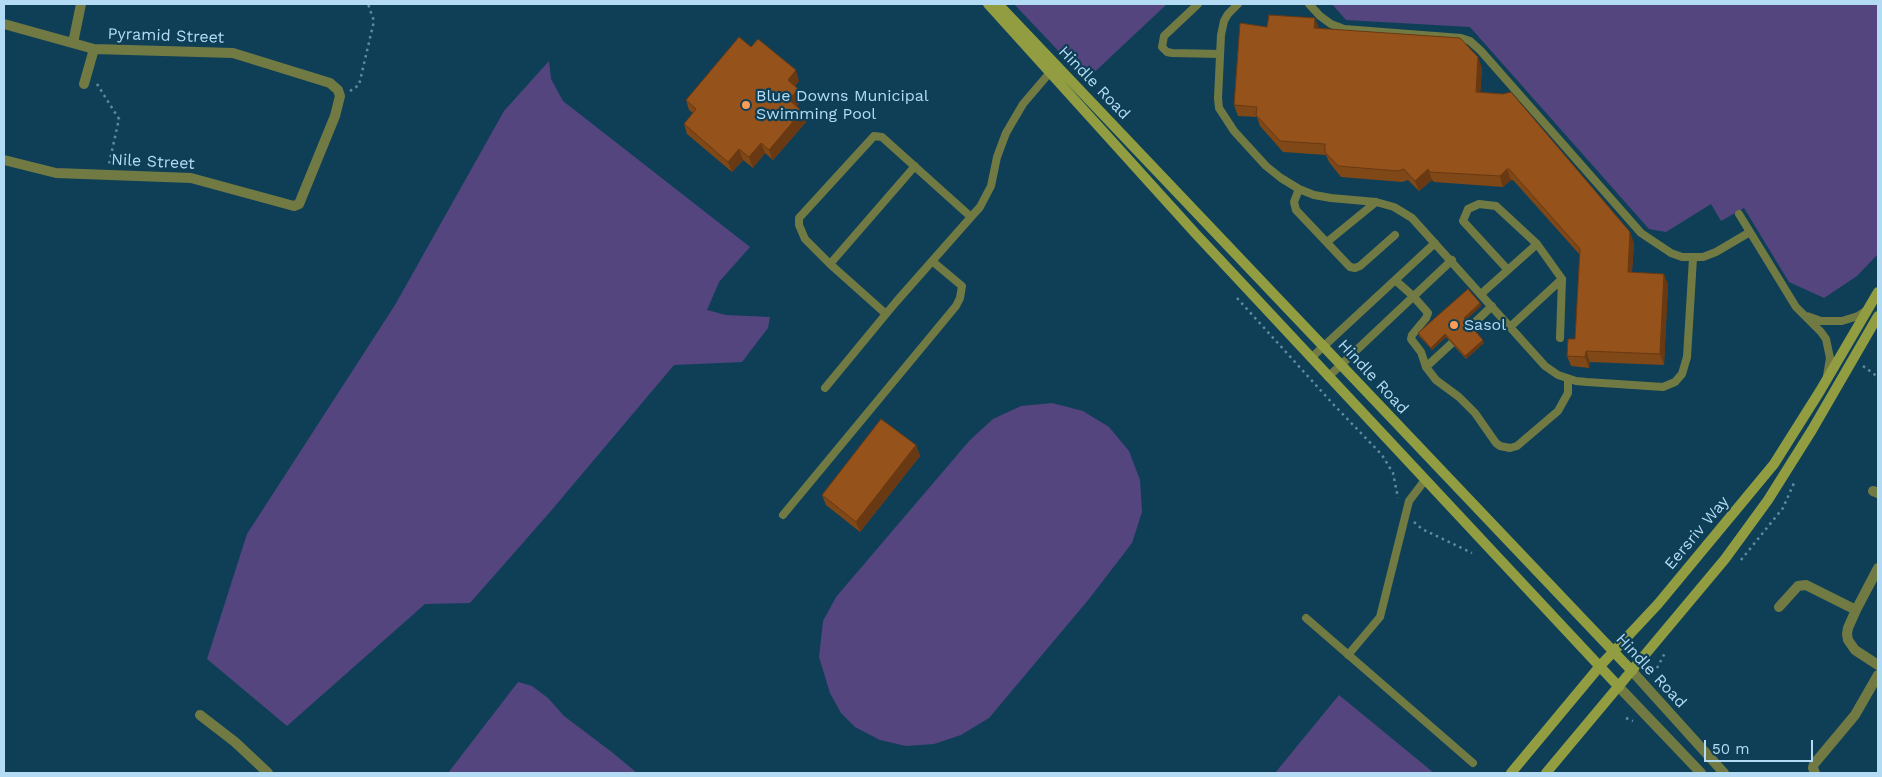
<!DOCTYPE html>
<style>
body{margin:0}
#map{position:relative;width:1882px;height:777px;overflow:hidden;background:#0e3f57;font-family:"Work Sans",sans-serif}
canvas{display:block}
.frame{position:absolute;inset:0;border:5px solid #b3dbf4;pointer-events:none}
.scale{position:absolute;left:1704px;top:740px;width:109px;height:22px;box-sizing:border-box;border:2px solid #b3dbf4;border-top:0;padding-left:6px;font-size:15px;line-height:18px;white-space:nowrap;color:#b3dbf4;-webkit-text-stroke:4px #0e3f57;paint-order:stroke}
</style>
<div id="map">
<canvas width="1882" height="777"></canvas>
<div class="frame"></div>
<div class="scale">50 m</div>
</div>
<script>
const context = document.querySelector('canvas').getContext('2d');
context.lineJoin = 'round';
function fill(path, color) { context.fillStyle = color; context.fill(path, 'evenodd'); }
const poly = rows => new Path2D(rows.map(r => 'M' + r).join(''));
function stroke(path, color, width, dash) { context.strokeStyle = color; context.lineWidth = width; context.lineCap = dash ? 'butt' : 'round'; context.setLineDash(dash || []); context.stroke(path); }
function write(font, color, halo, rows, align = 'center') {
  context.font = font + ' "Work Sans",sans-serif'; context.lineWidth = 4.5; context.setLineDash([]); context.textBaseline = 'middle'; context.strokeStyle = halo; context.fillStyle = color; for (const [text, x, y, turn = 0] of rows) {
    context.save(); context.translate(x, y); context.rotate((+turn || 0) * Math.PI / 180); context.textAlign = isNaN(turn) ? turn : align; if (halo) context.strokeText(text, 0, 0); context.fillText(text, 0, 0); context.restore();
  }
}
fill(poly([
 [1014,4,1167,4,1086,80],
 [1332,4,1878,4,1878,254,1857,276,1824,298,1789,282,1744,208,1721,221,1711,204,1666,232,1649,229,1470,27,1346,20],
 [549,61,551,79,563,101,750,247,719,282,707,310,726,315,770,317,768,328,742,362,674,365,550,512,470,603,425,604,287,726,207,659,247,534,395,305,504,111],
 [1052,403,1083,411,1109,427,1129,451,1140,480,1142,512,1132,543,1089,599,989,718,961,735,934,744,906,746,880,740,855,727,841,713,830,693,819,657,823,621,836,597,970,440,993,419,1021,406],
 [518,682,532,686,548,698,564,716,613,753,637,773,448,773],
 [1339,695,1434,773,1275,773]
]), '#55457e');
stroke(poly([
 [97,84,119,119,109,164],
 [350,91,359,85,374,21,368,4],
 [1237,298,1333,404,1382,455,1393,473,1398,498],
 [1863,366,1878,377],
 [1414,522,1422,529,1472,553],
 [1741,560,1783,508,1794,483],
 [1657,668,1666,651],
 [1626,718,1633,721]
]), '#5e8ba3', 2.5, [2.5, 4]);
stroke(poly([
 [1198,4,1164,36,1162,47,1167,52,1172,53,1220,54],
 [1238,4,1228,14,1224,21,1221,35,1218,98,1219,108,1234,131,1266,166,1281,178,1299,189,1314,195,1331,198,1376,202,1394,207,1412,218,1545,366,1558,375,1576,381,1587,382,1663,387,1675,382,1682,374,1687,357,1693,258],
 [1309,4,1320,16,1331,24,1344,29,1461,38,1470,41,1481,51,1641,233,1671,253,1682,257,1703,257,1716,252,1750,232],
 [1299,189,1294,202,1296,210,1350,267,1355,268,1360,266,1395,235],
 [1739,214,1796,307,1821,332,1826,339,1830,358,1827,376],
 [971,217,882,137,874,136,799,218,799,225,805,239,830,264,886,314,896,302,971,217,980,207,991,186,997,157,1006,133,1023,104,1052,70],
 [1327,242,1376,202],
 [830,264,915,166],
 [1508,270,1463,221,1468,209,1479,204,1496,206,1537,244,1562,279,1560,338],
 [1395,280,1413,296,1428,313,1426,318,1412,335,1411,339,1421,352,1426,367,1436,380,1459,397,1475,413,1496,443,1500,446,1510,448,1517,446,1558,411,1568,393,1568,379],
 [1481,294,1537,244],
 [1807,316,1821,321,1842,321,1858,316,1867,310],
 [1470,327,1492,306],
 [1510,327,1562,279],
 [1311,358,1435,243],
 [1426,367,1452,343],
 [1328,377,1452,260],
 [825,388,886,314],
 [783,515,956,306,960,298,962,286,932,261],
 [1306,618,1473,763],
 [1348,655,1380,617,1409,501,1425,480]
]), '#727a43', 8);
stroke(poly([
 [4,24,94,49,233,53,330,83,338,90,340,96,335,116,299,204,294,206,191,178,56,173,4,160],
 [73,43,81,4],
 [84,84,94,49],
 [1873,491,1878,493],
 [1878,568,1856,610,1848,628,1847,634,1848,640,1855,650,1878,665],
 [1779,607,1798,586,1806,585,1856,610],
 [200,715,235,742,268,773],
 [1815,773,1813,768,1814,764,1855,715,1878,675]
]), '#727a43', 10);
stroke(poly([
 [1632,671,1724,773],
 [1619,687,1701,773]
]), '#727a43', 10);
stroke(poly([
 [988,4,1195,233,1619,687],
 [998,4,1632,671],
 [1511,773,1600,666,1658,604,1774,464,1820,391,1878,292],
 [1546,773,1725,559,1768,500,1812,430,1878,316]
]), '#929c41', 10);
fill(poly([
 [1267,27,1482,68,1480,92,1634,243,1632,272,1668,284,1664,365,1590,362,1589,368,1571,366,1567,356,1575,339,1580,255,1513,180,1511,180,1503,187,1434,182,1432,180,1419,191,1408,180,1402,182,1341,177,1329,162,1326,155,1283,152,1260,126,1257,117,1238,116,1234,105],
 [751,47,799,81,795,86,798,89,802,100,796,106,806,122,773,160,765,153,753,168,743,160,732,172,687,134,684,124,693,113,689,110,686,100],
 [1480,303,1481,306,1465,320,1484,343,1466,359,1446,337,1432,350,1419,336,1418,333],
 [916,445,920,456,860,532,826,505,822,495]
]), '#804717');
fill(poly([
 [1315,18,1319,28,1314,28],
 [1478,57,1482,68,1480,102,1476,92],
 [796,70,799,81,791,90,788,80],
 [798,89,802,100,793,111,789,100],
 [802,111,806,122,773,160,769,150],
 [761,143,765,153,753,168,749,157],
 [739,149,743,160,732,172,728,162],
 [1428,169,1432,180,1419,191,1415,181],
 [1507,169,1511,180,1503,187,1500,176],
 [1630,232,1634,243,1631,282,1628,272],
 [1664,274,1668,284,1664,365,1660,354],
 [1480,303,1481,306,1465,321,1464,318],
 [1445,334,1446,337,1432,350,1431,348],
 [1483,340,1484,343,1466,359,1465,356],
 [1586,351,1590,362,1589,368,1585,357],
 [916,445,920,456,860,532,856,522]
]), '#683913');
const building = poly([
 [1269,15,1315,18,1314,28,1460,38,1478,57,1476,92,1503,94,1511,92,1630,232,1628,272,1664,274,1660,354,1586,351,1585,357,1567,356,1568,339,1575,339,1580,249,1509,169,1507,169,1500,176,1430,172,1428,169,1415,181,1404,169,1398,171,1338,166,1325,152,1325,144,1280,141,1256,115,1257,107,1234,105,1240,23,1267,27,1269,15],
 [739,37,751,47,758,39,796,70,788,80,798,89,789,100,802,111,769,150,761,143,749,157,739,149,728,162,684,124,696,109,686,100,739,37],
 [1468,289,1480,303,1464,318,1483,340,1465,356,1445,334,1431,348,1418,333,1468,289],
 [881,419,916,445,856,522,822,495,881,419]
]);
fill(building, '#95521b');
stroke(building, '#683913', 1);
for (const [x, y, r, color] of [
 [746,105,5,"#fd9c55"],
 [1454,325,5,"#fd9c55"]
]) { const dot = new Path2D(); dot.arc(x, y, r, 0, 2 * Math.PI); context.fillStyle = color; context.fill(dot); stroke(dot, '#0e3f57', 2); }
write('16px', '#b3dbf4', '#0e3f57', [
 ["Pyramid Street",166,36,2],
 ["Hindle Road",1094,83,46],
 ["Nile Street",153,162,3],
 ["Hindle Road",1373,377,47],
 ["Eersriv Way",1697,533,-50],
 ["Hindle Road",1651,671,47]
]);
write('16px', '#b3dbf4', '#0e3f57', [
 ["Blue Downs Municipal",756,96],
 ["Swimming Pool",756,114],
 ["Sasol",1464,325]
], 'left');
</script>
